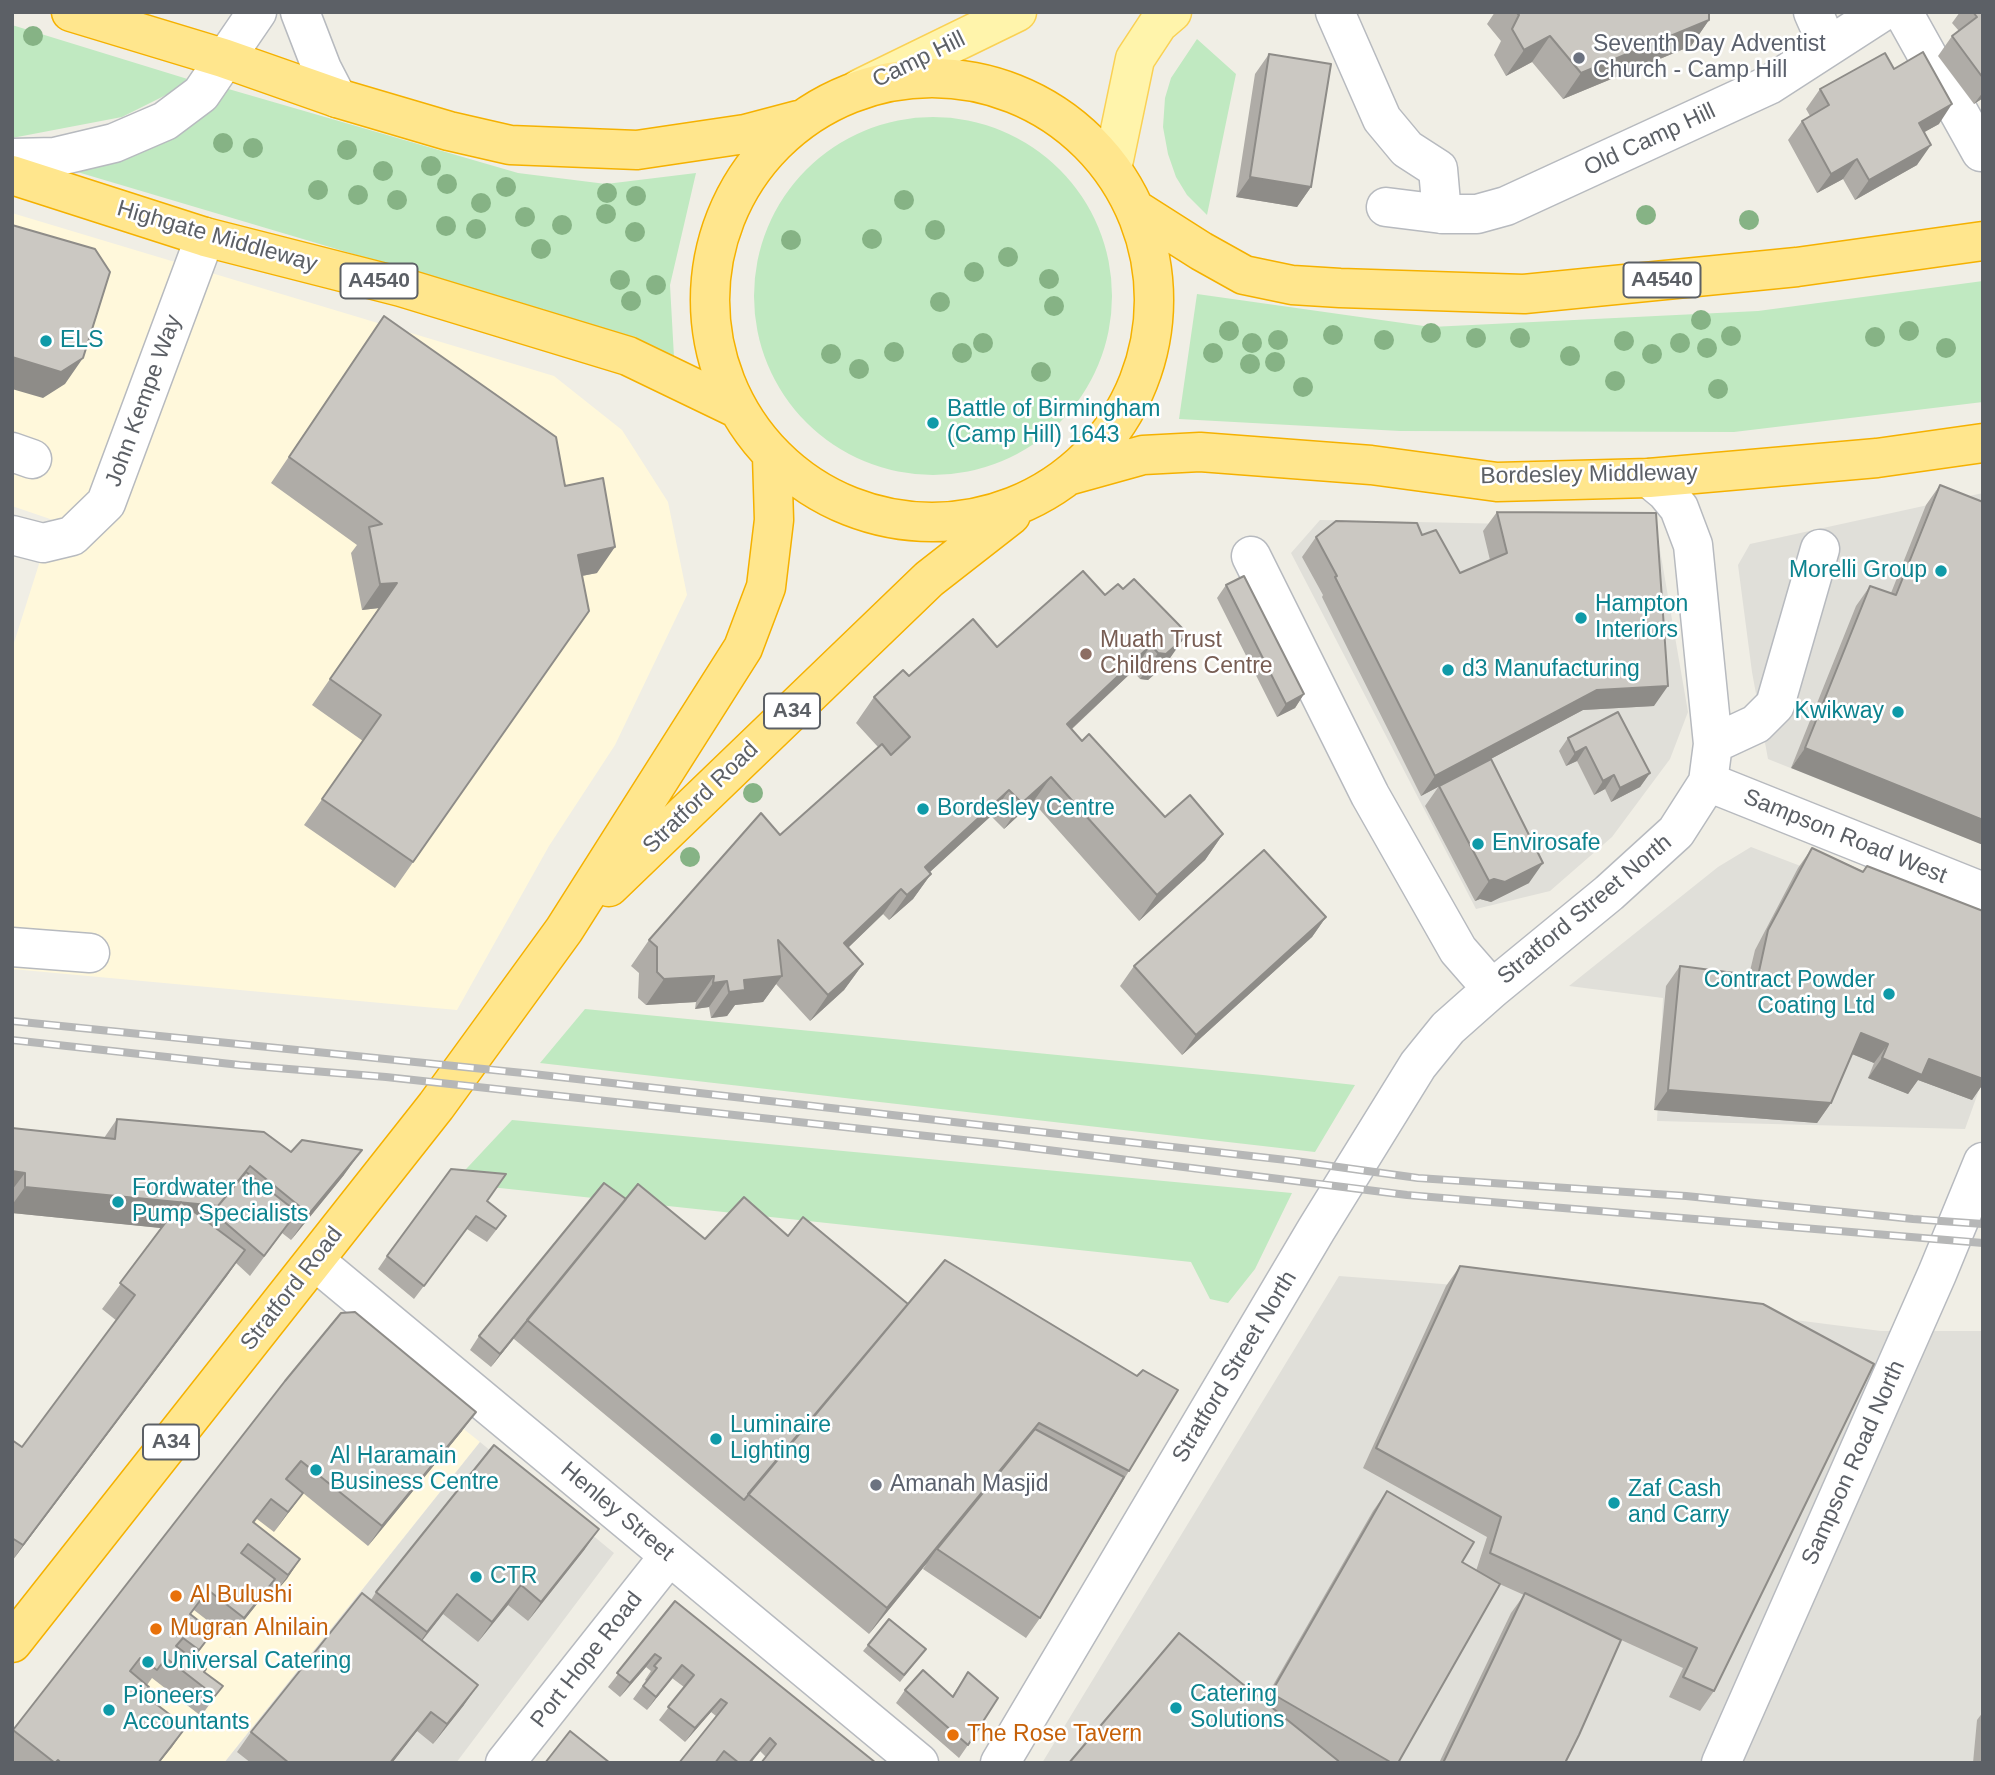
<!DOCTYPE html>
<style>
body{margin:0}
#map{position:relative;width:1995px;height:1775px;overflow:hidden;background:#f0eee5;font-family:Helvetica,sans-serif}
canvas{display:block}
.frame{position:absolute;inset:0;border:14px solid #5c6066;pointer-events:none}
</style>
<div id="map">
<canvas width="1995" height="1775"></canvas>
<div class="frame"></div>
</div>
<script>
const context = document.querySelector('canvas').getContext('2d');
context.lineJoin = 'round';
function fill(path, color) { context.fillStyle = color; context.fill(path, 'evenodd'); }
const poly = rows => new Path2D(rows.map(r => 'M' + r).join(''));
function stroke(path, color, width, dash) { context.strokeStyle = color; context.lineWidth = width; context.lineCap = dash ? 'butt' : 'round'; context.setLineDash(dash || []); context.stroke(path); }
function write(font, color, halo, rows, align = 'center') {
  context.font = font + ' Helvetica,sans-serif'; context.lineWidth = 5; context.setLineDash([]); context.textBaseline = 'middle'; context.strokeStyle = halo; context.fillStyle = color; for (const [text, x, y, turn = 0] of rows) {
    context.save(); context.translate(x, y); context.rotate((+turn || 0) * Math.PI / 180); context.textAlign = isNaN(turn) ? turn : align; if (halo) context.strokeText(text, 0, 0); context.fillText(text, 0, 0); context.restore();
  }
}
fill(poly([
 [12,213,554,376,622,430,668,502,687,595,615,745,549,846,457,1010,12,969,12,649,53,520,12,506],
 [342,1332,480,1442,224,1763,12,1763,12,1736]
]), '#fff8db');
fill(poly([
 [1983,493,1983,845,1768,759,1752,672,1738,565,1750,544],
 [1320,520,1656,527,1688,712,1670,759,1612,837,1550,891,1476,909,1291,553],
 [1751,847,1983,936,1983,1079,1965,1129,1657,1121,1663,998,1569,986,1718,867],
 [1339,1276,1623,1298,1881,1331,1983,1331,1983,1763,1042,1763],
 [480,1442,614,1553,456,1763,224,1763]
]), '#e0dfd9');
fill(poly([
 [12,25,194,81,122,117,12,138],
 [1197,39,1236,74,1207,215,1187,195,1176,177,1168,154,1163,127,1165,98,1171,78],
 [225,88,518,173,606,184,696,173,670,285,674,357,498,297,74,171],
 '754 296a179 179 0 1 1 358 0a179 179 0 1 1-358 0Z',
 [1983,281,1983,402,1734,432,1400,431,1179,419,1197,294,1431,327,1758,311],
 [585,1009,1263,1075,1355,1085,1315,1152,540,1063],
 [512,1120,1292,1193,1255,1269,1228,1303,1210,1299,1191,1262,453,1183]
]), '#c0e9c1');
const minor = poly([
 [300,12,322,69,337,98],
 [1335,12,1382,119,1407,149,1438,169,1442,214],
 [1813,12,1828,46],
 [1903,12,1981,152],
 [12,158,55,157,114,143,165,121,201,94,257,12],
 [1386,207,1442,214,1477,214,1506,206,1769,85,1882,12],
 [12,452,32,459],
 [12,535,43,543,72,536,106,503,205,237],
 [1251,556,1370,795,1458,950,1492,989],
 [1713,744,1756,724,1775,705,1820,549],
 [1708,782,1983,892],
 [12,947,90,953],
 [315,1261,919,1763],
 [505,1763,669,1556],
 [1000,1763,1316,1230,1418,1065,1448,1028,1492,989,1609,893,1676,832,1708,782,1713,744,1693,545,1679,508,1666,492,1649,478],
 [1721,1763,1937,1274,1983,1162]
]);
const major = poly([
 [859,89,1017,12],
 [1112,169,1135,59,1158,24,1172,12]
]);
const highway = poly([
 [71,12,223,58,337,98,449,131,510,145,637,150,745,134,798,120],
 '710 300a222 222 0 1 1 444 0a222 222 0 1 1-444 0Z',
 [12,175,205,237,401,287,628,356,738,409],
 [1135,209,1201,251,1244,275,1292,285,1340,288,1524,294,1797,267,1983,241],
 [1071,475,1143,455,1200,452,1371,465,1497,482,1649,478,1877,458,1983,443],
 [609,887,929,579,1011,515],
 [12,1643,436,1106,564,930,743,648,766,587,774,520,772,456]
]);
stroke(minor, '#b7babf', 41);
stroke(major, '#fad154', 41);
stroke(highway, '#f5b100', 41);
stroke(minor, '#fff', 38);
stroke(major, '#fff4ab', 38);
stroke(highway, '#ffe68d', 38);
const rail = poly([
 [12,1021,533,1074,1295,1161,1418,1178,1686,1196,1913,1219,1983,1224],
 [12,1040,240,1065,386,1077,1000,1144,1407,1195,1983,1243]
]);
stroke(rail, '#b6b7b7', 8);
stroke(rail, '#fff', 5, [16]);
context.fillStyle = '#86b385';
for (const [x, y] of [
 [33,36],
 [223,143],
 [253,148],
 [347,150],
 [431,166],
 [383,171],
 [447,184],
 [506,187],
 [318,190],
 [607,193],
 [358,195],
 [636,196],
 [397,200],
 [904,200],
 [481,203],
 [606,214],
 [1646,215],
 [525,217],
 [1749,220],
 [562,225],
 [446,226],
 [476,229],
 [935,230],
 [635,232],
 [872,239],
 [791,240],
 [541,249],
 [1008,257],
 [974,272],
 [1049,279],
 [620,280],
 [656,285],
 [631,301],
 [940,302],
 [1054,306],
 [1701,320],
 [1229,331],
 [1909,331],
 [1431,333],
 [1333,335],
 [1731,336],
 [1875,337],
 [1476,338],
 [1520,338],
 [1278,340],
 [1384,340],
 [1624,341],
 [983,343],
 [1252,343],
 [1680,343],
 [1707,348],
 [1946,348],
 [894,352],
 [962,353],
 [1213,353],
 [831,354],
 [1652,354],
 [1570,356],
 [1275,362],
 [1250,364],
 [859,369],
 [1041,372],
 [1615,381],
 [1303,387],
 [1718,389],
 [753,793],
 [690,857]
]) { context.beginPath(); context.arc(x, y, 10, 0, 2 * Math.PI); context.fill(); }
fill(poly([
 [1495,12,1709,12,1709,20,1691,46,1563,99,1532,62,1506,76,1494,55,1501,41,1487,24],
 [1960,12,1983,12,1983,98,1974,104,1938,56,1952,36,1959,31,1952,23],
 [1269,54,1311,187,1297,207,1236,197,1255,74],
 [1894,69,1939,124,1924,132,1917,165,1855,200,1843,179,1817,193,1788,140,1802,121,1810,116,1806,109,1820,89],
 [384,316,565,486,597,573,582,576,589,611,395,888,304,825,363,741,312,705,379,608,362,610,351,553,357,545,271,483],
 [1940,485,1983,502,1791,768,1856,606,1870,586,1891,593,1926,505],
 [1497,512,1654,706,1583,710,1421,796,1322,597,1323,595,1302,557,1316,537,1422,535,1460,573,1490,560,1483,531],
 [1118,584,1166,664,1148,680,1140,679,1133,671,1072,729,1082,741,1165,817,1223,834,1205,860,1139,921,1033,802,1004,829,991,816,930,872,931,874,913,899,889,920,883,914,848,948,863,964,844,990,810,1021,776,984,763,1002,735,1005,727,1016,711,1018,709,1007,695,1009,696,1002,646,1005,638,998,639,973,631,966,649,940,780,835,878,747,856,723,874,697,909,676,997,647,1105,595],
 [1226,585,1304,694,1295,708,1277,717,1217,598],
 [1568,738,1650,773,1640,787,1611,802,1605,789,1594,795,1577,761,1566,766,1559,751],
 [1439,786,1529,883,1491,902,1480,899,1475,901,1425,806],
 [1812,848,1863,871,1867,866,1983,911,1983,1084,1972,1100,1918,1080,1908,1094,1868,1078,1874,1063,1852,1054,1831,1103,1817,1123,1654,1110,1666,986,1680,966,1749,975,1755,950,1798,868],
 [1326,917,1312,937,1182,1055,1120,986,1134,966],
 [117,1119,291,1152,344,1175,291,1240,282,1233,250,1276,236,1263,12,1561,12,1440,22,1447,117,1321,102,1309,162,1228,12,1213,12,1128,104,1138],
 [626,1199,705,1239,788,1236,908,1304,1178,1390,1040,1618,1026,1638,923,1569,927,1563,869,1634,514,1339,514,1338,491,1367,470,1350,479,1336],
 [487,1201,497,1229,487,1242,467,1229,414,1299,378,1269,387,1256],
 [1460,1266,1763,1304,1714,1691,1700,1711,1669,1697,1683,1668,1619,1639,1565,1763,1439,1763,1511,1613,1524,1595,1495,1582,1398,1763,1344,1763,1333,1757,1264,1701,1373,1511,1387,1491,1462,1562,1476,1571,1487,1537,1363,1468,1446,1286],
 [285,1381,462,1431,368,1546,303,1493,274,1532,257,1519,254,1523,300,1559,274,1594,268,1590,230,1638,194,1610,191,1614,213,1632,193,1660,204,1672,223,1686,201,1716,152,1678,147,1685,144,1694,186,1727,159,1763,15,1763,12,1760,13,1730],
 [585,1549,528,1621,508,1605,478,1642,443,1614,422,1641,464,1705,433,1744,417,1731,392,1763,251,1763,237,1752,251,1732,371,1600,376,1592],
 [675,1601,876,1763,766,1757,760,1751,751,1763,679,1763,716,1716,711,1712,685,1742,659,1720,684,1687,672,1678,647,1710,633,1699,646,1681,645,1680,651,1671,646,1667,620,1697,608,1687],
 [868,1645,926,1649,900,1682,863,1651],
 [968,1672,968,1745,959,1758,896,1703,905,1690,952,1696],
 [1983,1712,1983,1763,1973,1763,1977,1720]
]), '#afaca7');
fill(poly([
 [1709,20,1691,46,1563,99,1581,73],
 [1550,36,1532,62,1506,76,1524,50],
 [1983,92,1983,98,1974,104],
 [1952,104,1939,124,1905,143,1919,123],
 [1931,145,1917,165,1855,200,1869,180],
 [1857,159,1843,179,1817,193,1831,174],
 [1250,177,1311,187,1297,207,1236,197],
 [12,357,83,358,65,384,43,398,12,389],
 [615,547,597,573,560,580,578,555],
 [397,583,379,608,362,610,380,584],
 [1184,638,1166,664,1148,680,1140,679,1158,653],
 [1151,645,1133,671,1049,750,1067,724],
 [1668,686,1654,706,1583,710,1421,796,1435,776,1597,690],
 [1304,694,1295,708,1277,717,1286,704],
 [1586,747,1577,761,1566,766,1575,753],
 [1805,748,1983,820,1983,845,1791,768],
 [1650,773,1640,787,1611,802,1620,788],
 [1614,775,1605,789,1594,795,1603,781],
 [1051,777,1033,802,1004,829,1022,803],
 [1009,790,991,816,907,893,925,867],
 [1223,834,1205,860,1139,921,1157,895],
 [1543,863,1529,883,1491,902,1480,899,1475,901,1489,881],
 [931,874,913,899,889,920,907,895],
 [901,889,883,914,826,969,844,943],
 [1326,917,1312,937,1182,1055,1196,1035],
 [863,964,844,990,810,1021,828,995],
 [714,976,696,1002,646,1005,664,979],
 [782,976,763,1002,735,1005,727,1016,711,1018,729,992,744,980],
 [727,981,709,1007,695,1009,713,983],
 [1861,1033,1888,1044,1874,1063,1847,1052],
 [1882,1058,1929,1059,1983,1079,1983,1084,1972,1100,1918,1080,1908,1094,1868,1078],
 [1668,1090,1831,1103,1817,1123,1654,1110],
 [362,1150,344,1175,291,1240,309,1214],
 [12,1171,25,1173,12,1190],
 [25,1187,218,1206,200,1232,12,1213,12,1205],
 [245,1250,227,1276,12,1561,23,1545],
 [524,1325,514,1338,491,1367,500,1354],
 [476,1412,462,1431,368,1546,382,1526],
 [1039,1423,937,1549,927,1563,869,1634,887,1608],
 [303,1493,289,1512,274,1532,288,1512],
 [599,1529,585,1549,528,1621,541,1602],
 [300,1559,287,1579,274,1594,288,1575],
 [275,1579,261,1599,230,1638,244,1618],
 [521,1585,508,1605,478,1642,492,1622],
 [457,1594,443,1614,413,1652,427,1632],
 [655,1654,646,1667,620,1697,630,1683],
 [682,1665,672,1678,647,1710,656,1697],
 [478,1685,464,1705,433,1744,447,1724],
 [721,1699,711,1712,685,1742,695,1728],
 [431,1712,417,1731,392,1763,390,1763],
 [186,1727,172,1747,159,1763,158,1763]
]), '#8e8c88');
const building = poly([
 [1516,12,1709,12,1709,20,1581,73,1550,36,1524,50,1512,29,1519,15,1516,12],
 [1973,12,1983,12,1983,78,1952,36,1977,17,1973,12],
 [1923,52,1952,104,1919,123,1931,145,1869,180,1857,159,1831,174,1802,121,1829,105,1820,89,1885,53,1894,69,1923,52],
 [1269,54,1331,64,1311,187,1250,177,1269,54],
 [12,225,95,249,110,272,83,358,61,372,12,357,12,225],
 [384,316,556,437,565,486,603,478,615,547,578,555,589,611,413,862,322,799,381,715,330,679,397,583,380,584,369,527,382,524,289,457,384,316],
 [1940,485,1983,502,1983,820,1805,748,1870,586,1896,595,1940,485],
 [1497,512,1656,513,1668,686,1597,690,1435,776,1335,577,1337,576,1316,537,1336,521,1417,523,1422,535,1436,530,1460,573,1507,553,1497,512],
 [1083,571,1105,595,1118,584,1123,589,1134,579,1183,629,1184,638,1166,654,1158,653,1151,645,1067,724,1082,741,1089,734,1165,817,1190,795,1223,834,1157,895,1051,777,1022,803,1009,790,925,867,931,874,907,895,901,889,844,943,863,964,828,995,778,940,782,976,744,980,745,990,729,992,727,981,713,983,714,976,664,979,657,972,657,947,649,940,761,813,780,835,882,744,891,755,910,737,874,697,903,670,909,676,973,619,997,647,1083,571],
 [1244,576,1304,694,1286,704,1226,585,1244,576],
 [1618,712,1650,773,1620,788,1614,775,1603,781,1586,747,1575,753,1568,738,1618,712],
 [1491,759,1543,863,1505,882,1494,879,1489,881,1439,786,1491,759],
 [1812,848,1863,872,1867,866,1983,911,1983,1079,1929,1059,1922,1075,1882,1058,1888,1044,1861,1033,1831,1103,1668,1090,1680,966,1758,976,1768,930,1812,848],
 [1264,850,1326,917,1196,1035,1134,966,1264,850],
 [117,1119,264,1132,291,1152,302,1140,362,1150,309,1214,250,1166,218,1206,25,1187,25,1173,12,1171,12,1128,115,1139,117,1119],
 [451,1169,506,1174,487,1201,506,1216,496,1229,476,1216,424,1286,387,1256,451,1169],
 [246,1172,297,1212,264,1256,213,1212,246,1172],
 [604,1183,626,1199,500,1354,479,1336,604,1183],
 [638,1184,705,1239,744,1197,788,1236,803,1217,908,1304,744,1500,527,1320,638,1184],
 [181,1202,245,1250,23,1545,12,1538,12,1440,22,1447,135,1295,120,1283,181,1202],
 [945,1260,1137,1376,1143,1370,1178,1390,1129,1471,1039,1423,887,1608,748,1494,945,1260],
 [1460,1266,1763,1304,1874,1364,1714,1691,1683,1677,1697,1648,1490,1553,1501,1517,1376,1448,1460,1266],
 [355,1312,476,1412,382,1526,301,1461,286,1479,303,1493,288,1512,271,1499,253,1522,300,1559,288,1575,248,1544,241,1553,275,1579,244,1618,208,1590,190,1614,213,1632,199,1650,183,1638,176,1646,206,1669,204,1672,223,1686,215,1696,166,1658,157,1670,140,1658,130,1671,149,1687,143,1694,186,1727,158,1763,61,1763,58,1760,55,1763,13,1730,285,1381,341,1313,355,1312],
 [1035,1429,1124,1477,1040,1618,937,1549,1035,1429],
 [494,1445,599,1529,541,1602,521,1585,492,1622,457,1594,427,1632,376,1592,494,1445],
 [1387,1491,1474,1542,1462,1562,1500,1584,1398,1763,1392,1763,1271,1693,1387,1491],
 [362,1593,478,1685,447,1724,431,1712,390,1763,289,1763,251,1732,362,1593],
 [1525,1593,1621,1640,1579,1735,1565,1763,1443,1763,1525,1593],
 [675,1601,876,1763,761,1763,776,1744,770,1738,749,1763,739,1763,724,1751,715,1763,679,1763,727,1703,721,1699,695,1728,668,1707,694,1675,682,1665,656,1697,643,1686,657,1668,654,1666,661,1658,655,1654,630,1683,617,1673,675,1601],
 [889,1619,926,1649,904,1675,868,1645,889,1619],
 [1179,1633,1341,1763,1069,1763,1179,1633],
 [923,1670,953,1697,968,1672,998,1698,968,1745,905,1690,923,1670],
 [570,1731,610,1763,545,1763,570,1731]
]);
fill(building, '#cbc8c2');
stroke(building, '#8e8c88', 2);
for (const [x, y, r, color] of [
 [1579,58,7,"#6b7280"],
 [46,341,7,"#0f9aa8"],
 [933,423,7,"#0f9aa8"],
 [1941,571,7,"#0f9aa8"],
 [1581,618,7,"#0f9aa8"],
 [1086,654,7,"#8d6e63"],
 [1448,670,7,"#0f9aa8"],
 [1898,712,7,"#0f9aa8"],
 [923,809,7,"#0f9aa8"],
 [1478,844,7,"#0f9aa8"],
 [1889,994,7,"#0f9aa8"],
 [118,1202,7,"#0f9aa8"],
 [716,1439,7,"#0f9aa8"],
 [316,1470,7,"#0f9aa8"],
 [876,1485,7,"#6b7280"],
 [1614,1503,7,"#0f9aa8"],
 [476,1577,7,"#0f9aa8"],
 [176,1596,7,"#e8710a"],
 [156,1629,7,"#e8710a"],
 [148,1662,7,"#0f9aa8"],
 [1176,1708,7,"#0f9aa8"],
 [109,1710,7,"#0f9aa8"],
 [953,1735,7,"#e8710a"]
]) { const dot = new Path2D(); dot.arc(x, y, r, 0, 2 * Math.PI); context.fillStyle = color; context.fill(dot); stroke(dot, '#fff', 2.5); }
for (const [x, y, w] of [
 [1662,280,77],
 [379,281,77],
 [792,711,56],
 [171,1442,56]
]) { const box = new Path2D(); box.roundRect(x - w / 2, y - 17.5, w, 35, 5); context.fillStyle = '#fff'; context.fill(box); stroke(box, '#5c6066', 2); }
write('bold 21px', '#5c6066', null, [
 ["A4540",1662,280],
 ["A4540",379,281],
 ["A34",792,711],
 ["A34",171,1442]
]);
write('23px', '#5b616d', '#fff', [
 ["Seventh Day Adventist",1593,45],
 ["Church - Camp Hill",1593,71],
 ["Amanah Masjid",890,1485]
], 'left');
write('23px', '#5c6066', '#fff', [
 ["Camp Hill",919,60,-26],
 ["Old Camp Hill",1650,140,-25],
 ["Highgate Middleway",217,237,16],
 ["John Kempe Way",144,401,-70],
 ["Bordesley Middleway",1589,475,-1],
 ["Stratford Road",701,798,-44],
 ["Sampson Road West",1845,837,22],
 ["Stratford Street North",1585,910,-40],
 ["Stratford Road",292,1289,-52],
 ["Stratford Street North",1235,1367,-59],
 ["Sampson Road North",1854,1463,-66],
 ["Henley Street",617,1512,40],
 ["Port Hope Road",587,1660,-52]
]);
write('23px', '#0d838f', '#fff', [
 ["ELS",60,341],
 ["Battle of Birmingham",947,410],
 ["(Camp Hill) 1643",947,436],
 ["Morelli Group",1927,571,"right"],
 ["Hampton",1595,605],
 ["Interiors",1595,631],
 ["d3 Manufacturing",1462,670],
 ["Kwikway",1884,712,"right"],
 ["Bordesley Centre",937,809],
 ["Envirosafe",1492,844],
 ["Contract Powder",1875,981,"right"],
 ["Coating Ltd",1875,1007,"right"],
 ["Fordwater the",132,1189],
 ["Pump Specialists",132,1215],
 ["Luminaire",730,1426],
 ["Lighting",730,1452],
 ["Al Haramain",330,1457],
 ["Business Centre",330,1483],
 ["Zaf Cash",1628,1490],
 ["and Carry",1628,1516],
 ["CTR",490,1577],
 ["Universal Catering",162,1662],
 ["Catering",1190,1695],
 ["Solutions",1190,1721],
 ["Pioneers",123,1697],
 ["Accountants",123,1723]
], 'left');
write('23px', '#785e54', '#fff', [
 ["Muath Trust",1100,641],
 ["Childrens Centre",1100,667]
], 'left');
write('23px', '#c56008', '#fff', [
 ["Al Bulushi",190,1596],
 ["Mugran Alnilain",170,1629],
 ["The Rose Tavern",967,1735]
], 'left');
</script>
